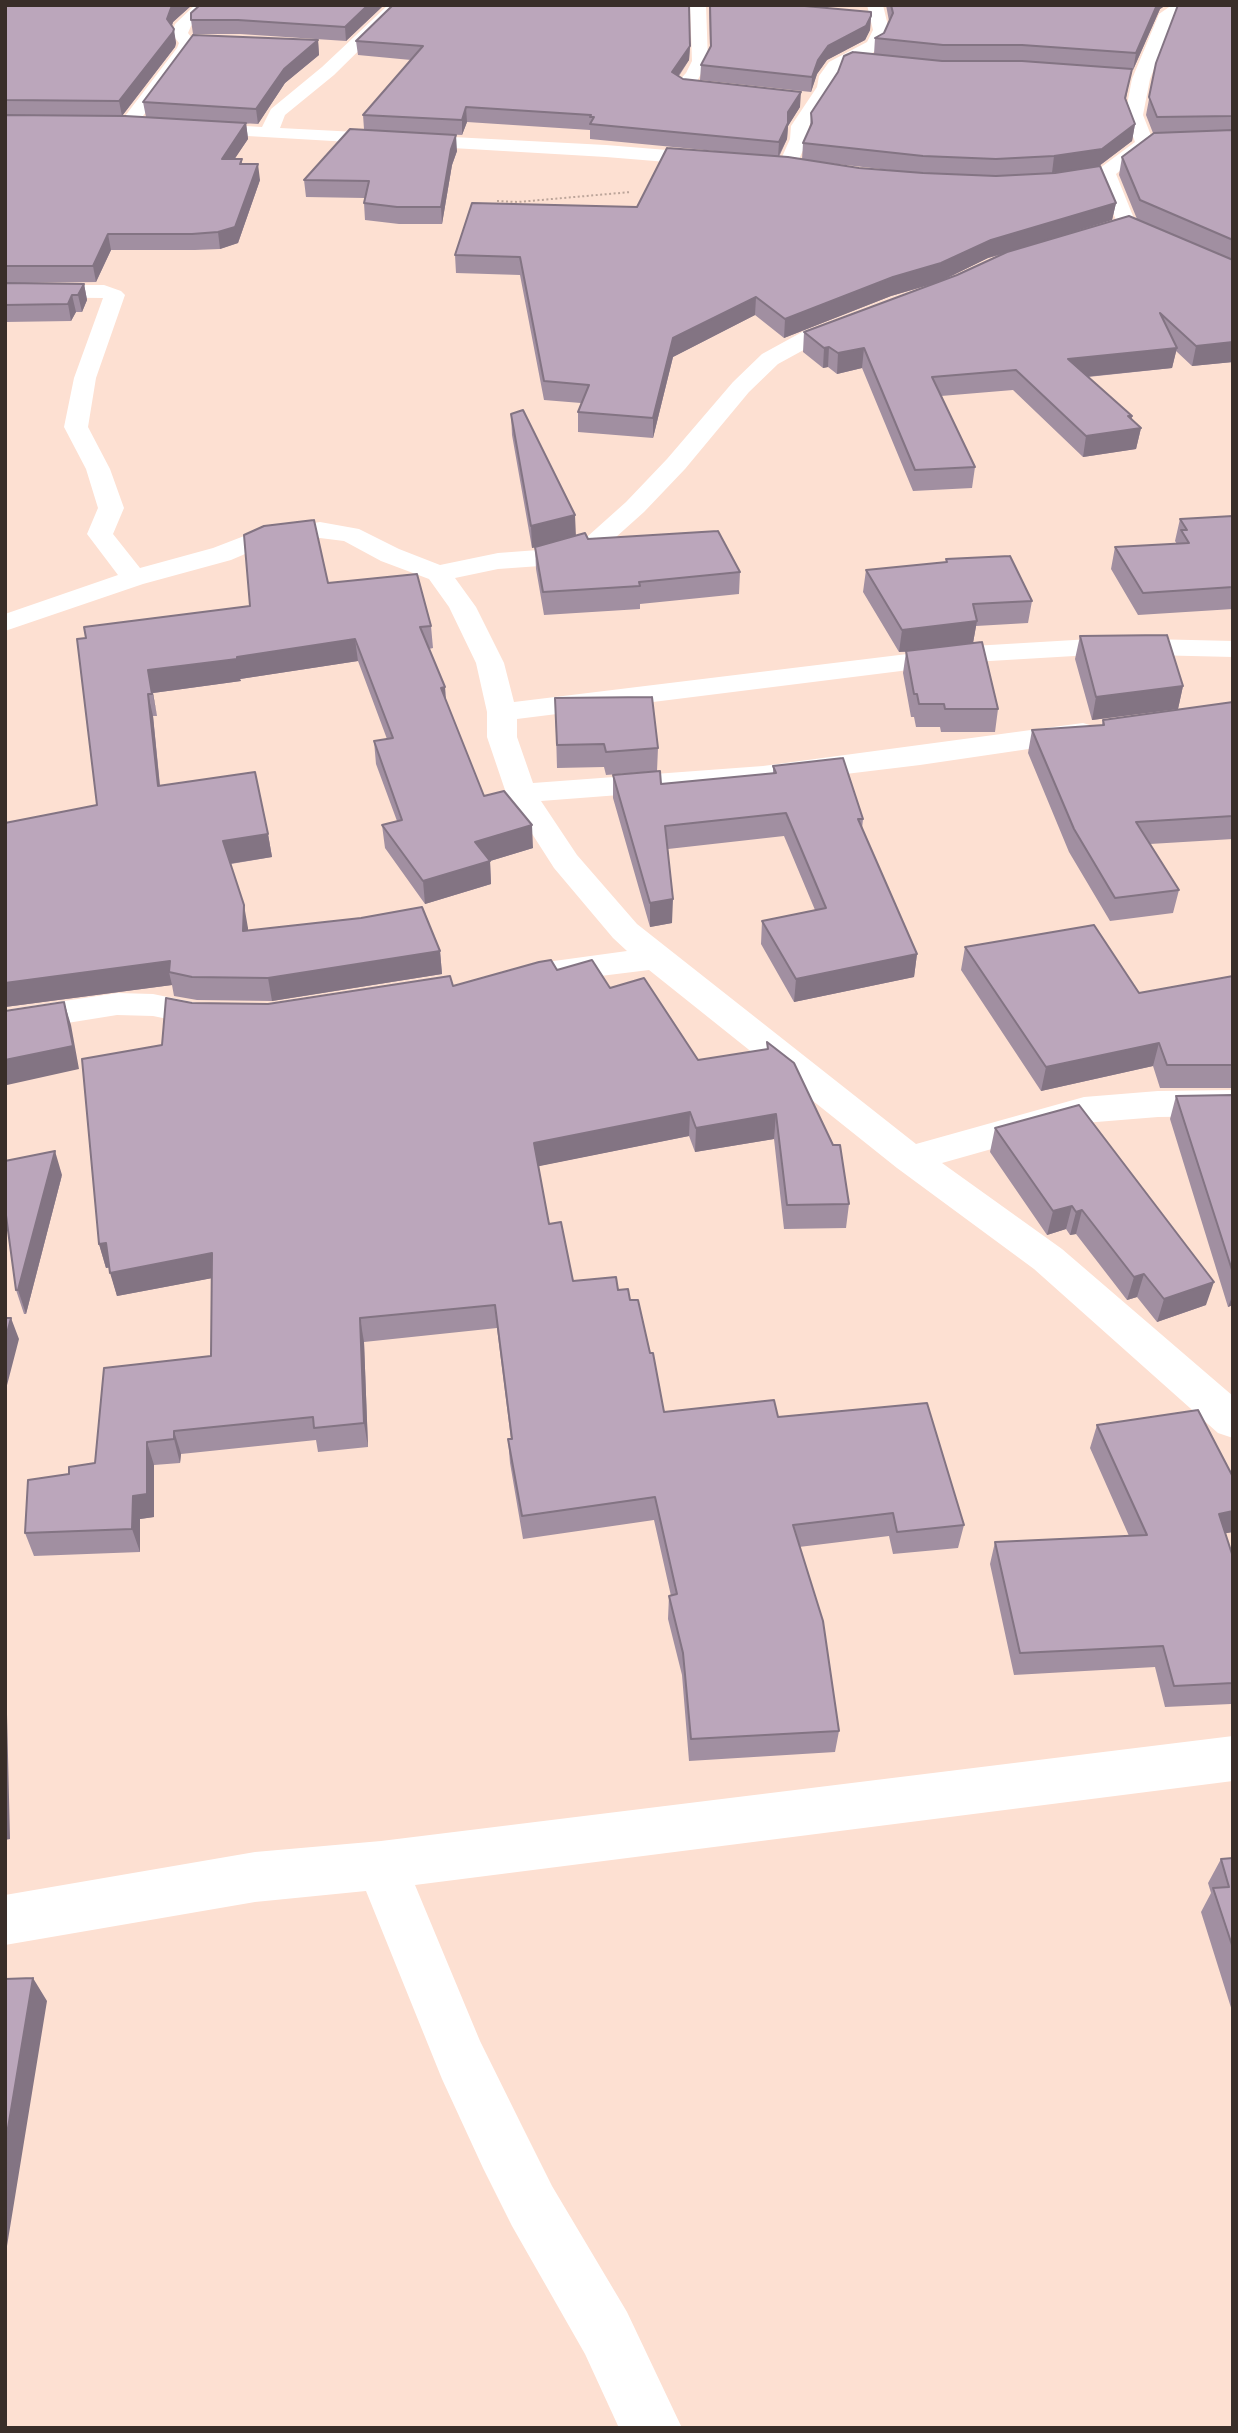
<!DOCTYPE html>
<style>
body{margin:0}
#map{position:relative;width:1238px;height:2433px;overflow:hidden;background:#fde0d2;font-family:Cabin,sans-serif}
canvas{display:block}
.frame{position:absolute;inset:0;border:7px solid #392e29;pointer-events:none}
</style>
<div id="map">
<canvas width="1238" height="2433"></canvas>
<div class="frame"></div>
</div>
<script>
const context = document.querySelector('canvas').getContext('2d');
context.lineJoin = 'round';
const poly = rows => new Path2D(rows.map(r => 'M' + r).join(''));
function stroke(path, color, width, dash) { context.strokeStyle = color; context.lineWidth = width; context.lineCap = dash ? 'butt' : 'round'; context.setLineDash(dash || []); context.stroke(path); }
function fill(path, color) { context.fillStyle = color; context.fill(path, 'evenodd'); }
stroke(poly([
 [497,201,518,202,631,192]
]), '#bca59a', 2, [2, 2.5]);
fill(poly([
 [195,5,213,5,191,26,188,33,195,42,193,49,134,128,122,128,119,124,122,120,177,48,179,43,172,34,175,24,195,5],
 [388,5,405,5,334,75,285,115,280,128,606,145,716,154,725,160,716,166,606,157,196,133,187,128,196,123,262,127,271,109,322,67,388,5],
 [690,5,706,5,708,61,696,83,728,87,731,91,728,95,683,91,674,86,686,73,692,61,690,5],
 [867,5,883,5,889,30,880,48,866,57,894,60,902,65,894,70,851,65,841,70,835,87,809,126,808,139,796,166,794,170,780,170,778,166,790,139,791,126,817,87,819,76,829,62,867,42,873,30,867,5],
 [1172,5,1202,5,1174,17,1150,79,1143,115,1154,143,1116,174,1135,221,1233,264,1233,278,1120,229,1099,180,1051,188,1041,182,1051,176,1100,168,1135,142,1125,115,1132,79,1159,14,1172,5],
 [5,285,104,285,121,291,125,295,96,378,88,427,110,469,124,508,113,534,140,568,213,548,252,533,320,522,359,529,399,549,440,565,498,553,538,550,588,536,626,502,667,459,733,382,762,354,804,331,852,316,860,318,863,323,860,328,820,341,778,364,749,392,685,469,644,512,606,546,540,566,498,569,455,578,476,607,504,663,514,702,973,646,1108,638,1233,641,1233,657,1108,654,973,662,517,719,517,737,533,783,763,766,1083,723,1093,726,1098,732,1093,738,1083,741,920,765,763,784,541,801,577,855,637,924,916,1144,1084,1097,1158,1091,1233,1090,1233,1116,1158,1117,1084,1123,942,1163,1062,1249,1233,1396,1233,1438,1218,1433,1034,1269,897,1168,649,970,544,983,532,980,527,972,532,964,627,951,613,938,554,868,506,793,487,737,487,712,476,663,449,607,429,579,381,561,344,541,320,538,266,545,231,560,143,584,5,631,5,614,118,575,87,534,98,508,86,469,64,427,74,378,103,298,5,297,5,285],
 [117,993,153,994,197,1003,218,1003,230,1006,235,1014,230,1022,218,1025,197,1025,153,1016,117,1015,5,1033,5,1010,117,993],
 [1233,1736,1233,1781,415,1885,480,2041,523,2128,552,2186,627,2312,682,2428,619,2428,585,2354,512,2226,483,2168,442,2079,366,1891,255,1902,5,1945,5,1895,255,1852,381,1841,1233,1736]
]), '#fff');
fill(poly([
 [5,5,192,5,173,22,172,26,176,43,175,47,122,116,246,123,248,139,234,159,242,159,242,164,260,180,238,243,220,249,195,250,111,250,96,282,24,283,84,284,87,300,82,312,76,312,71,321,5,322],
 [200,5,384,5,346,41,240,34,193,34,191,20],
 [709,5,794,5,871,16,870,30,865,40,827,60,817,74,811,92,700,80,701,65,710,48],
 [886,5,1166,5,1160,9,1133,70,1131,70,1126,99,1135,124,1132,141,1099,166,1116,203,1112,220,1054,238,1137,219,1119,175,1122,157,1153,133,1146,115,1156,63,1233,5,1233,362,1192,366,1176,351,1172,368,1088,377,1132,416,1131,420,1141,428,1136,449,1083,457,1013,390,941,396,975,467,972,488,913,491,862,368,837,374,828,367,823,368,803,352,804,332,957,275,1003,254,988,258,939,282,891,296,784,338,755,315,673,357,653,438,578,432,578,412,581,403,544,400,520,275,456,273,455,255,637,207,746,154,590,139,590,130,467,122,462,135,418,133,457,151,452,165,442,224,399,224,365,220,364,203,365,198,306,197,304,180,364,129,363,115,411,60,358,55,356,41,690,46,689,60,679,76,683,79,800,107,788,126,787,139,779,157,802,160,803,143,810,127,811,113,874,54,875,38,884,33,889,21],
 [810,161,916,173,859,168],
 [318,40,319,55,285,83,258,124,146,117,143,102],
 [511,414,576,536,740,572,739,594,640,604,640,609,544,615,536,569,535,547,532,548,512,435],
 [1233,516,1233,609,1138,615,1111,569,1115,547,1177,544,1175,541,1180,519],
 [946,559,1032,601,1028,623,976,626,973,643,998,709,995,732,941,732,940,727,916,727,914,717,911,717,903,673,906,652,899,652,863,592,866,570,946,562],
 [328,583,431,626,433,648,429,649,445,687,446,700,484,796,533,848,490,861,491,884,425,904,385,848,382,825,397,821,376,764,374,741,387,739,358,661,240,679,241,681,153,693,157,716,153,716,160,785,268,834,272,857,231,864,248,930,440,951,442,974,272,1001,197,1000,174,996,172,985,5,1007,5,823,97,805,86,638,250,606],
 [1080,636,1183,686,1178,709,1092,720,1075,659],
 [555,698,658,748,657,771,606,775,604,767,557,768],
 [1233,702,1233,839,1150,844,1179,890,1173,913,1110,921,1069,852,1028,753,1032,730,1102,725,1103,720],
 [773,766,863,819,862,829,917,954,914,977,794,1002,761,944,762,921,815,910,784,836,668,849,672,923,650,927,613,798,613,775,661,784,773,773],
 [965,947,1139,993,1233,976,1233,1088,1160,1088,1153,1066,1041,1091,961,970],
 [557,970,610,988,698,1060,767,1049,767,1042,849,1204,846,1228,784,1229,774,1139,695,1152,689,1136,538,1166,549,1224,573,1281,618,1290,630,1300,650,1353,664,1412,778,1417,964,1525,958,1548,893,1554,889,1536,799,1547,839,1731,835,1752,689,1761,682,1675,668,1619,669,1596,671,1596,654,1520,523,1539,510,1463,508,1439,511,1439,497,1328,364,1342,368,1447,318,1452,316,1440,181,1454,180,1463,154,1465,154,1517,140,1519,140,1552,34,1556,25,1533,69,1474,95,1463,211,1356,212,1278,117,1296,109,1267,106,1268,99,1244,162,1045,192,1003,268,1004,453,986],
 [1233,1095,1233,1305,1228,1307,1170,1119,1176,1096],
 [995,1128,1206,1305,1157,1322,1137,1297,1127,1300,1076,1234,1070,1235,1066,1229,1047,1235,990,1152],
 [62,1175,26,1314,24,1314,16,1290],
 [1097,1425,1233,1477,1233,1532,1225,1533,1233,1557,1233,1701,1231,1704,1165,1707,1155,1667,1014,1675,990,1564,995,1542,1129,1536,1090,1448],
 [1233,1858,1233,2014,1201,1912,1211,1893,1208,1883,1221,1859]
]), '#a18fa1');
fill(poly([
 [174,5,192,5,173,22,169,33,167,19,171,8],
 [368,5,384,5,346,41,345,27],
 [1157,5,1166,5,1160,9,1133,70,1136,53],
 [871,16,870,30,865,40,827,60,817,74,811,92,812,77,818,60,828,46],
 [174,29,176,43,175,47,122,116,119,101],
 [318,40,319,55,285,83,258,124,256,109,284,69],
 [690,46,689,60,671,86,672,72],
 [801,92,800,107,788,126,787,139,778,157,779,142,788,112],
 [466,107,467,122,462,135,462,120],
 [246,123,248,139,224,175,222,159],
 [1135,124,1132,141,1099,166,1052,173,1054,156],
 [456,135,457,151,452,165,442,224,441,207,451,149],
 [258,164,260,180,238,243,220,249,218,232],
 [1116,203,1112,220,988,258,939,282,891,296,784,338,785,319,991,240],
 [108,234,111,250,96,282,93,266],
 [84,284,87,300,82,312,78,295],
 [72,295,76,312,71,321,68,304],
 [756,297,755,315,673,357,653,438,653,418,673,338],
 [1233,342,1233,362,1192,366,1196,346],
 [829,347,828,367,823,368,824,348],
 [864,348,862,368,837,374,838,353],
 [1177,348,1172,368,1064,379,1068,359],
 [1128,416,1132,416,1129,430,1141,428,1136,449,1083,457,1086,436],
 [575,515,576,537,532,548,531,526],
 [977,621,973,643,899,652,902,630],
 [355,639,358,661,240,679,241,681,153,693,157,716,148,670],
 [1183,686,1178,709,1092,720,1096,697],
 [445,687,446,710,441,688],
 [148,694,153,716,162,809,158,786],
 [532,825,533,848,477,865,475,842],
 [268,834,272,857,228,864,223,841],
 [490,861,491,884,425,904,423,881],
 [673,899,672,923,650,927,650,903],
 [244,905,248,928,247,954,243,931],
 [440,951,442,974,272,1001,268,978],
 [917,954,914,977,794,1002,796,979],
 [170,961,169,972,172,985,5,1007,5,983],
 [64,1002,71,1025,79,1069,7,1085,5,1079,5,1060],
 [1159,1043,1153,1066,1041,1091,1046,1067],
 [690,1112,689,1136,535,1167,534,1143],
 [776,1114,774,1139,695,1152,696,1128],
 [55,1151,62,1175,26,1314,18,1290],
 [1072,1206,1066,1229,1047,1235,1053,1211],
 [1082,1210,1076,1234,1070,1235,1076,1212],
 [106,1243,113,1267,106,1268,99,1244],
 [212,1253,218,1277,117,1296,110,1273],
 [1144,1274,1137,1297,1127,1300,1134,1277],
 [1214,1282,1206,1305,1157,1322,1164,1299],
 [1233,1294,1233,1305,1228,1307],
 [11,1318,19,1339,5,1393,5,1341],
 [360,1318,364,1342,368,1447,364,1423],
 [174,1431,181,1454,180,1463,174,1439],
 [147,1442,154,1465,154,1517,140,1519,140,1552,132,1529,133,1496],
 [1233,1511,1233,1532,1210,1536,1219,1514],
 [5,1631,10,1839,5,1840],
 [33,1978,47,2001,7,2246,5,2244,5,2146]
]), '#837483');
const building = poly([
 [5,5,174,5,171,8,167,19,174,29,173,32,119,101,5,100,5,5],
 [200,5,368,5,345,27,238,20,191,20,191,13,200,5],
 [393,5,689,5,690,46,672,72,683,79,801,92,788,112,788,123,779,142,590,124,594,117,590,117,591,115,466,107,462,120,363,115,423,46,356,41,393,5],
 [710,5,794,5,871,12,871,16,866,26,828,46,818,60,812,77,701,65,711,46,710,5],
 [891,5,1157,5,1136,53,1022,45,943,45,875,38,884,33,893,13,891,5],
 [1178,5,1233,5,1233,116,1157,117,1149,97,1156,63,1178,5],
 [193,35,318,40,284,69,256,109,143,102,193,35],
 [853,52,942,61,1022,61,1132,69,1125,98,1135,124,1102,149,1054,156,996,159,923,156,803,143,812,123,811,113,838,72,844,56,853,52],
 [5,115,125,116,246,123,222,159,242,159,240,164,258,164,235,227,218,232,192,234,108,234,93,266,5,266,5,115],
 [350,129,456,135,451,149,441,207,397,207,364,203,369,181,304,180,350,129],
 [1233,130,1233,240,1140,200,1122,157,1154,133,1233,130],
 [667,148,788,157,859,168,923,173,996,176,1055,173,1100,166,1116,203,991,240,941,263,893,277,785,319,756,297,673,338,653,418,578,412,589,385,544,381,520,257,455,255,472,203,637,207,667,148],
 [1129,216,1233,260,1233,342,1196,346,1160,313,1177,348,1068,359,1132,416,1128,416,1141,428,1086,436,1016,370,932,377,975,467,915,470,864,348,838,353,829,347,824,348,804,332,957,275,1007,252,1129,216],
 [5,283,84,284,78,295,72,295,68,304,5,305,5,283],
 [523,410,575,515,531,526,511,414,523,410],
 [1233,516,1233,587,1143,593,1115,547,1189,543,1181,530,1187,530,1180,519,1233,516],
 [314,520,328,583,417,574,431,626,420,627,445,687,441,688,484,796,504,791,532,825,475,842,490,861,423,881,382,825,402,820,374,741,393,738,355,639,237,657,237,659,148,670,152,694,148,694,158,786,255,772,268,834,223,841,244,905,243,931,361,918,422,907,440,951,268,978,192,977,169,972,170,961,5,983,5,823,97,805,77,639,86,638,84,627,250,606,244,535,264,526,314,520],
 [718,531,740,572,639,582,640,586,543,592,535,547,585,533,588,539,718,531],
 [1010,556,1032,601,973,604,977,621,902,630,866,570,947,562,946,559,1010,556],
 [1167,635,1183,686,1096,697,1080,636,1167,635],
 [982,642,998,709,945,709,944,704,919,704,917,694,914,694,906,651,982,642],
 [652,697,658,748,606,752,604,744,557,745,555,698,652,697],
 [1233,702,1233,816,1136,822,1179,890,1115,898,1074,829,1032,730,1104,725,1103,720,1233,702],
 [843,758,863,819,858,819,917,954,796,979,762,921,826,908,786,813,665,826,673,899,650,903,613,775,660,771,661,784,776,773,773,766,843,758],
 [1094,925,1139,993,1233,976,1233,1065,1167,1065,1159,1043,1046,1067,965,947,1094,925],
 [551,960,557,970,592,960,610,988,644,978,698,1060,768,1049,767,1042,794,1063,833,1145,840,1145,849,1204,787,1205,776,1114,696,1128,690,1112,534,1143,549,1224,561,1222,573,1281,616,1277,618,1290,628,1289,630,1300,638,1300,650,1353,653,1353,664,1412,774,1400,778,1417,927,1403,964,1525,897,1532,893,1513,793,1525,823,1621,839,1731,691,1739,683,1653,669,1596,677,1594,655,1497,522,1516,508,1439,512,1439,495,1305,360,1318,364,1423,314,1428,313,1417,174,1431,174,1439,147,1442,147,1494,133,1496,132,1529,25,1533,28,1480,69,1474,69,1467,95,1463,104,1368,211,1356,212,1253,110,1273,106,1243,99,1244,82,1059,162,1045,166,998,192,1003,268,1004,450,976,453,986,539,962,551,960],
 [64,1002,73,1046,5,1060,5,1011,64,1002],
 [1233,1095,1233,1273,1176,1096,1233,1095],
 [1079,1105,1214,1282,1164,1299,1144,1274,1134,1277,1082,1210,1076,1212,1072,1206,1053,1211,995,1128,1079,1105],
 [55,1151,18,1290,16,1290,5,1208,5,1161,55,1151],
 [5,1318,11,1318,5,1341,5,1318],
 [1198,1410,1233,1477,1233,1511,1219,1514,1233,1557,1233,1683,1174,1686,1163,1646,1020,1653,995,1542,1147,1535,1097,1425,1198,1410],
 [1233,1858,1233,1948,1213,1888,1229,1887,1221,1859,1233,1858],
 [33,1978,5,2146,5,1979,33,1978]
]);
fill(building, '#bba6bb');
stroke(building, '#837483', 2);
</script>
